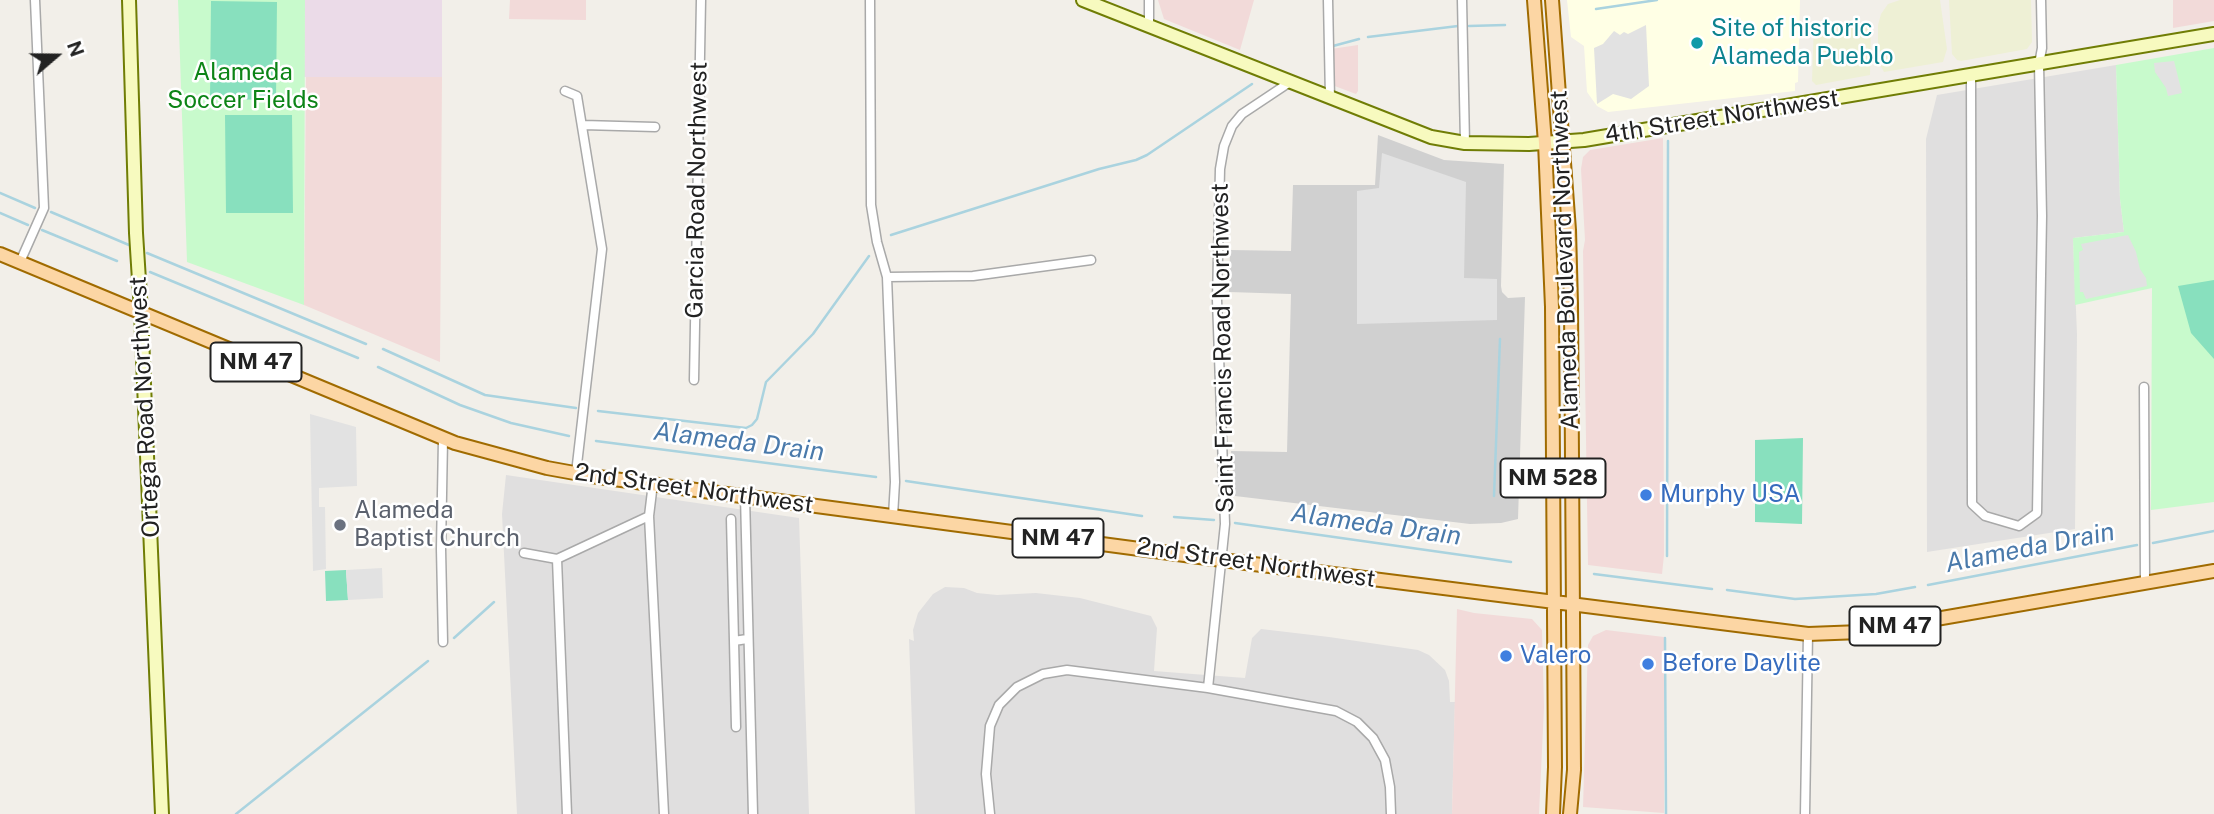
<!DOCTYPE html>
<style>
body{margin:0}
#map{position:relative;width:2214px;height:814px;overflow:hidden;background:#f2efe9;font-family:"Public Sans",sans-serif}
canvas{display:block}
.north{position:absolute;left:21px;top:21px;width:70px;height:70px;-webkit-text-stroke:5px #fff;paint-order:stroke;rotate:70deg;font-size:19px;font-weight:700;line-height:28px;text-align:center;color:#222}
.north::after{content:'';display:block;margin:auto;width:24px;height:32px;background:#222;clip-path:polygon(50% 0,100% 100%,50% 72%,0 100%)}
</style>
<div id="map">
<canvas width="2214" height="814"></canvas>
<div class="north">N</div>
</div>
<script>
const context = document.querySelector('canvas').getContext('2d');
context.lineJoin = 'round';
function fill(path, color) { context.fillStyle = color; context.fill(path, 'evenodd'); }
const poly = rows => new Path2D(rows.map(r => 'M' + r).join(''));
function stroke(path, color, width, dash) { context.strokeStyle = color; context.lineWidth = width; context.lineCap = dash ? 'butt' : 'round'; context.setLineDash(dash || []); context.stroke(path); }
function write(font, color, halo, rows, align = 'center') {
  context.font = font + ' "Public Sans",sans-serif'; context.lineWidth = 5; context.setLineDash([]); context.textBaseline = 'middle'; context.strokeStyle = halo; context.fillStyle = color; for (const [text, x, y, turn = 0] of rows) {
    context.save(); context.translate(x, y); context.rotate((+turn || 0) * Math.PI / 180); context.textAlign = isNaN(turn) ? turn : align; if (halo) context.strokeText(text, 0, 0); context.fillText(text, 0, 0); context.restore();
  }
}
fill(poly([
 [2116,65,2120,199,2124,232,2073,238,2077,334,2075,529,1927,552,1926,139,1937,95],
 [506,475,799,518,809,814,517,814,502,514],
 [945,587,964,588,977,593,997,595,1036,593,1080,598,1151,616,1157,628,1154,671,1245,678,1252,638,1261,629,1329,637,1418,650,1429,655,1445,670,1449,681,1450,702,1455,702,1452,814,915,814,909,639,914,641,913,630,918,613,933,594]
]), '#e0dfdf');
fill(poly([
 [510,0,586,0,586,20,509,19],
 [1158,0,1254,0,1240,50,1164,19],
 [2173,0,2214,0,2214,21,2173,28],
 [1358,45,1358,91,1356,94,1332,85,1331,49],
 [306,77,442,77,440,362,304,305],
 [1663,138,1664,555,1662,574,1588,565,1583,251,1585,240,1581,169,1583,157,1590,150],
 [1457,609,1474,613,1532,619,1542,630,1544,707,1539,814,1452,814],
 [1606,630,1664,637,1664,813,1583,807,1588,645,1593,636]
]), '#f2dad9');
fill(poly([
 [305,0,442,0,442,77,304,77]
]), '#ebdbe8');
fill(poly([
 [1567,0,1800,0,1798,82,1795,83,1795,91,1608,112,1597,106,1587,92,1584,46,1571,37]
]), '#ffffe5');
fill(poly([
 [1378,135,1444,160,1504,164,1501,286,1502,292,1508,298,1525,297,1518,519,1501,523,1470,524,1235,496,1231,451,1287,452,1291,294,1229,292,1230,250,1291,251,1293,185,1375,185]
]), '#d0d0d0');
fill(poly([
 [1900,0,1940,0,1947,49,1943,62,1884,72,1878,61,1878,25,1881,14,1888,4],
 [1949,0,2031,0,2032,42,2027,49,1961,61,1957,60,1952,54],
 [1814,23,1871,25,1870,75,1816,85,1812,81]
]), '#eef0d5');
fill(poly([
 [178,0,305,0,304,305,187,262],
 [2214,48,2214,502,2151,510,2152,288,2075,305,2073,238,2124,232,2120,199,2116,65]
]), '#c8facc');
fill(poly([
 [211,1,277,2,276,100,210,99],
 [225,115,292,115,293,213,226,213],
 [2214,280,2214,359,2191,333,2178,286],
 [1803,438,1802,524,1755,522,1755,440],
 [346,570,348,600,326,601,325,571]
]), '#88e0be');
fill(poly([
 [1646,25,1649,86,1631,99,1613,94,1597,104,1594,48,1603,44,1614,31,1620,35,1624,32,1628,34],
 [2174,61,2182,93,2168,96,2166,88,2155,72,2154,63],
 [1382,153,1466,182,1464,278,1497,279,1497,320,1357,324,1357,191,1379,188],
 [2128,235,2136,252,2140,269,2146,278,2147,286,2086,299,2083,292,2080,292,2079,252,2083,250,2081,244],
 [310,414,356,427,357,486,319,488,319,507,325,507,326,569,313,571],
 [382,568,383,598,348,600,346,570]
]), '#e2e2e2');
stroke(poly([
 [1596,9,1657,0],
 [1469,26,1505,25],
 [1368,37,1458,26],
 [1333,46,1359,39],
 [0,193,35,208],
 [51,212,129,245],
 [0,213,28,225],
 [42,230,117,261],
 [891,235,1099,169,1136,160,1147,155,1252,84],
 [147,253,366,344],
 [150,272,358,358],
 [383,349,485,395,576,408],
 [378,367,460,405,511,423,569,436],
 [598,411,746,428,752,425,757,419,766,382,813,334,869,256],
 [596,441,876,477],
 [906,481,1142,516],
 [1494,496,1500,339],
 [1174,517,1214,520],
 [1235,523,1511,562],
 [2153,543,2214,531],
 [1667,556,1668,141],
 [1594,574,1712,589],
 [1928,585,2137,545],
 [1727,590,1795,599,1876,594,1915,587],
 [454,638,494,602],
 [1665,638,1666,814],
 [236,814,428,661]
]), '#aad3df', 2.5);
const street = poly([
 [870,0,871,205,877,242,887,277,895,482,893,516],
 [1149,0,1149,26],
 [1328,0,1330,98],
 [1462,0,1465,143],
 [1971,76,1972,504,1985,516,2019,526,2037,513,2042,216,2039,64,2042,48,2041,0],
 [565,91,577,96,602,249,576,473],
 [583,125,655,127],
 [20,262,44,208,35,0],
 [887,277,973,276,1091,260],
 [694,380,701,0],
 [2144,387,2145,583],
 [443,439,441,549,443,642],
 [653,483,649,516,664,814],
 [745,496,753,814],
 [731,519,734,641,747,639],
 [524,553,557,559],
 [734,641,736,727],
 [1208,688,1225,524,1217,300,1220,169,1224,146,1232,126,1242,114,1290,82],
 [567,814,557,559,649,516],
 [990,814,986,774,990,726,999,705,1017,687,1043,674,1067,670,1208,688,1336,711,1357,722,1373,738,1385,760,1390,787,1391,814],
 [1805,814,1808,634]
]);
const secondary = poly([
 [129,0,136,233,141,312,162,814],
 [1083,0,1431,137,1465,143,1529,144,1584,140,2214,34]
]);
const primary = poly([
 [1534,0,1545,143,1552,307,1555,767,1553,814],
 [1552,0,1569,230,1571,304,1574,770,1570,814],
 [0,254,455,443,547,468,591,476,1222,560,1808,634,1861,632,2214,571]
]);
stroke(street, '#a9a9a9', 11);
stroke(secondary, '#707d05', 16);
stroke(primary, '#a06b00', 16);
stroke(street, '#fff', 8);
stroke(secondary, '#f7fabf', 12);
stroke(primary, '#fcd6a4', 12);
for (const [x, y, r, color] of [
 [1697,43,7,"#0f9aa8"],
 [1646,495,7,"#3f7fe0"],
 [340,525,7,"#6b7280"],
 [1506,656,7,"#3f7fe0"],
 [1648,664,7,"#3f7fe0"]
]) { const dot = new Path2D(); dot.arc(x, y, r, 0, 2 * Math.PI); context.fillStyle = color; context.fill(dot); stroke(dot, '#fff', 2.5); }
for (const [x, y, w] of [
 [256,362,91],
 [1553,478,105],
 [1058,538,91],
 [1895,626,91]
]) { const box = new Path2D(); box.roundRect(x - w / 2, y - 19.5, w, 39, 5); context.fillStyle = '#fff'; context.fill(box); stroke(box, '#222', 2); }
write('bold 23px', '#222', null, [
 ["NM 47",256,362],
 ["NM 528",1553,478],
 ["NM 47",1058,538],
 ["NM 47",1895,626]
]);
write('24px', '#0d838f', '#fff', [
 ["Site of historic",1711,29],
 ["Alameda Pueblo",1711,57]
], 'left');
write('24px', '#0c8416', '#fff', [
 ["Alameda",243,73],
 ["Soccer Fields",243,101]
]);
write('24px', '#222', '#fff', [
 ["4th Street Northwest",1722,117,-9],
 ["Garcia Road Northwest",697,190,-89],
 ["Alameda Boulevard Northwest",1565,260,-92],
 ["Saint Francis Road Northwest",1223,348,-91],
 ["Ortega Road Northwest",145,407,-93],
 ["2nd Street Northwest",694,489,8],
 ["2nd Street Northwest",1256,563,8]
]);
write('24px', '#366cbe', '#fff', [
 ["Murphy USA",1660,495],
 ["Valero",1520,656],
 ["Before Daylite",1662,664]
], 'left');
write('24px', '#5b616d', '#fff', [
 ["Alameda",354,511],
 ["Baptist Church",354,539]
], 'left');
write('italic 26px', '#4a7aab', '#fff', [
 ["Alameda Drain",739,442,7],
 ["Alameda Drain",1376,525,8],
 ["Alameda Drain",2030,548,-11]
]);
</script>
